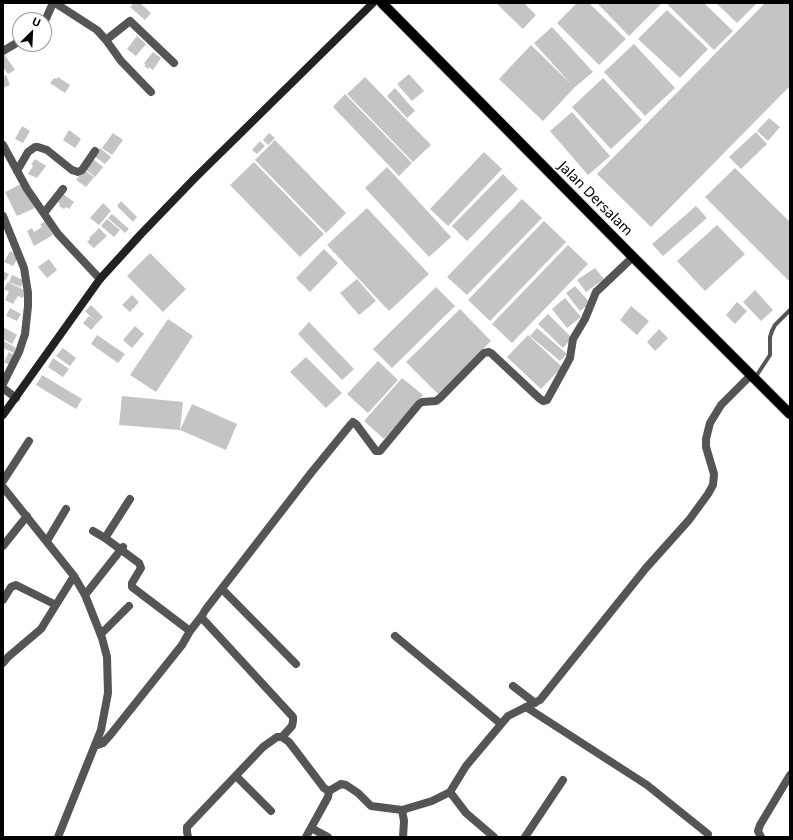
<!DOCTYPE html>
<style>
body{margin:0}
#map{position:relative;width:793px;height:840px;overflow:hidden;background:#fff;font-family:"Noto Sans",sans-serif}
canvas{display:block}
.frame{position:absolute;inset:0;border:4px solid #000;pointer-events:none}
.north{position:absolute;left:12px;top:12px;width:40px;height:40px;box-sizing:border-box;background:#fff;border:1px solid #999;border-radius:50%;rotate:24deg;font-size:11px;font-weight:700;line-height:16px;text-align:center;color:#000}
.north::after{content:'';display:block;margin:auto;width:14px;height:18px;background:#000;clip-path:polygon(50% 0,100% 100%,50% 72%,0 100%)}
</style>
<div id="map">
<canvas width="793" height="840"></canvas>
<div class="frame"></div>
<div class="north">U</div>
</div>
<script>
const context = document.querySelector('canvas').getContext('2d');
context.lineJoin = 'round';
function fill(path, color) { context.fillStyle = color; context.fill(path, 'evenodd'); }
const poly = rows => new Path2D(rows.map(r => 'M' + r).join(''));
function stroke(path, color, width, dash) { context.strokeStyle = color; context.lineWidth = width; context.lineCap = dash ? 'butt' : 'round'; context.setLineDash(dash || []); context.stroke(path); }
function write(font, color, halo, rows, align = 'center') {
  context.font = font + ' "Noto Sans",sans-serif'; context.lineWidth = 3.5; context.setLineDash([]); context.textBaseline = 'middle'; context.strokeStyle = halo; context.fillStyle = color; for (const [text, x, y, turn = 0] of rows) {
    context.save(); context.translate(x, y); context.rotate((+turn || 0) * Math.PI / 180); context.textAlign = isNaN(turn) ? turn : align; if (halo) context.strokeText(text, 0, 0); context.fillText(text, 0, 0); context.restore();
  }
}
fill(poly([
 [134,3,140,3,151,13,145,20,130,7],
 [496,3,524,3,536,15,523,29],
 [577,3,589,3,626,39,599,65,557,23],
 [597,3,660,3,661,4,629,36],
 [670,3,704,3,733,31,714,50,668,5],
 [716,3,757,3,737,23],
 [765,3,790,3,790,86,651,227,597,174],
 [667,10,708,49,680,78,638,39],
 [552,27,593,72,575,87,543,121,499,79,531,45,572,85,534,43],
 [137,36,146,44,136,56,127,49],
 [634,44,675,88,645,116,604,72],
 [153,52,161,58,153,70,149,67,148,69,144,66,146,65,144,63],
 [3,54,4,54,15,70,8,74,3,67],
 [409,74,424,91,412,101,397,84],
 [6,75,10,85,3,88,3,77],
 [58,77,70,85,65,93,50,83,54,78,56,79],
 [365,77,431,145,413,162,347,94],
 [603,78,642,120,611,149,572,107],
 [395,88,415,111,407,118,387,96],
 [345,94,412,163,399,176,333,107],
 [572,112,610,156,588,175,550,131],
 [769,118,780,127,768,141,757,131],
 [22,126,30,131,23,143,15,139],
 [69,130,81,139,75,148,63,140],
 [756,132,767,144,741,169,729,157],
 [113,133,123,140,112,155,102,148],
 [269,133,275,138,268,145,263,140],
 [275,140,346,213,326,233,255,160],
 [260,141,265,146,257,154,252,150],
 [100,148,111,157,105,164,94,156],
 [484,152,502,169,448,226,430,209],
 [35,159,46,166,37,178,28,174,33,166,31,164],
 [93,159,103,167,95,177,85,169],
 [254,162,324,234,300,257,230,185],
 [387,167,451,237,429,257,365,188],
 [735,168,790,222,790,282,705,197],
 [84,170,94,177,86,187,76,180],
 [503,174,518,189,467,241,452,226],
 [23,183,35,208,17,216,5,192],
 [63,194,74,202,69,209,66,207,64,209,59,206,60,204,58,202],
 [522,199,542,218,467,295,447,277],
 [121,201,137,217,133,222,117,206],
 [103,203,111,211,99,225,90,218],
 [696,206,707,218,663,256,652,244],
 [367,208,429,274,389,311,327,245],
 [112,214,129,229,125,233,108,218],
 [107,219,120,230,114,237,101,226],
 [45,221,53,235,34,246,27,231,32,228,34,232,42,227,40,225],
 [544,221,566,242,490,321,468,300],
 [717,225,745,254,705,291,677,261],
 [99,228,107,236,94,248,87,242,90,239,89,238],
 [568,245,588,264,512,343,492,324],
 [324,249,338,263,310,292,296,278],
 [10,251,19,256,13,266,4,262],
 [150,253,186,289,163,312,127,276],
 [49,259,57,270,47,278,38,267],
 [595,268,604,279,586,292,577,280],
 [3,271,9,274,5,281,3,280],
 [12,275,23,280,21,287,9,282],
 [357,279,376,301,359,315,340,293],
 [8,282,26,291,23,298,18,296,13,304,5,300,9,292,4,289],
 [575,286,590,303,580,311,566,293],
 [436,287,455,306,392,368,373,349],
 [755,290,773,310,761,321,743,302],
 [132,295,139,302,130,312,122,305],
 [565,298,581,317,567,328,552,309],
 [737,302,747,311,735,324,726,315],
 [91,305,103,317,97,323,85,311],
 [631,306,649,321,637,335,620,320],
 [10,308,21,314,17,321,6,316],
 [460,309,491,341,438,394,406,362],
 [548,314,572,338,563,348,538,324],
 [89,316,97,323,91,330,83,323],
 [168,319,193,336,156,392,130,375],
 [309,322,354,369,342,380,298,334],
 [135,326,144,334,132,348,123,340],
 [3,327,17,335,12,344,3,339],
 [537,328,567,354,560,361,530,336],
 [659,329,668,338,655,351,647,342],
 [97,335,125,354,118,363,91,344],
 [528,335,562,367,541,389,507,357],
 [4,341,16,348,14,353,3,348],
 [63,348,76,358,70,366,56,356],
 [9,352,14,355,9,365,4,362],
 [306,357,342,393,326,408,290,372],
 [53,358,69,369,63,377,48,367],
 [378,361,398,380,368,413,347,394],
 [42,375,82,399,76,409,36,385],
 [402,378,423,395,384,439,364,421],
 [122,396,183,402,180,430,119,425],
 [192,404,237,424,226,450,180,430]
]), '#c4c4c4');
const primary = poly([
 [382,3,633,257,790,414]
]);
stroke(primary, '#dbdbdb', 12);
stroke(poly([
 [755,378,770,355,770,337,772,331,775,325,790,310]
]), '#555', 4);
stroke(poly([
 [55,3,97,30,106,40,121,61,151,92],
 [44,23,53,3],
 [106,40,130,21,174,63],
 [3,51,20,41],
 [3,145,27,189,58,234,100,279],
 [17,171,28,152,35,147,38,147,47,150,72,170,78,172,82,170,95,151],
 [44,213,63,189],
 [3,216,24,268,28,293,28,306,25,334,19,352,3,384],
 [3,388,16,398],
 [3,481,29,441],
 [3,487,74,576,85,595,102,638,107,657,108,693,101,730,58,837],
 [93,531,105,538,139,563,141,568,132,583,132,587,190,631],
 [105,538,130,499],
 [47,541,66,509],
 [3,546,27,516],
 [222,589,296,664],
 [85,595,123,547],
 [3,600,11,587,16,585,56,605],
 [101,634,129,606],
 [395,636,501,724],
 [3,663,8,657,41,629,74,576],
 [513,686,535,703],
 [526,707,647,785,708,834],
 [282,737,292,726,293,721,293,717,201,617,206,609,311,473,351,424,353,422,356,424,376,451,380,451,419,404,422,402,436,401,440,398,484,353,489,352,491,353,539,398,543,401,547,400,570,358,573,339,585,319,596,292,633,257],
 [95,746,103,743,111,734,182,645,190,631,201,617],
 [236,776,271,811],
 [402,810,404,821,403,837],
 [311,828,328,837],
 [188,837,187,832,187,827,263,747,277,737,282,737,289,742,324,788,329,791,341,784,346,785,358,793,371,806,402,810,432,801,450,792],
 [306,837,328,797,329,791],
 [494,837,466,813,450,792,466,766,508,716,540,700,646,568,689,520,708,494,713,485,714,474,706,447,706,439,710,423,721,405,751,375],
 [525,837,563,780],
 [761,837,758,831,760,825,790,775]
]), '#555', 8);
stroke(poly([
 [3,415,100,279,141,234,195,178,373,3]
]), '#222', 8);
stroke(primary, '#000', 10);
write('14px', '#000', '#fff', [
 ["Jalan Dersalam",595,199,45]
]);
</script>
